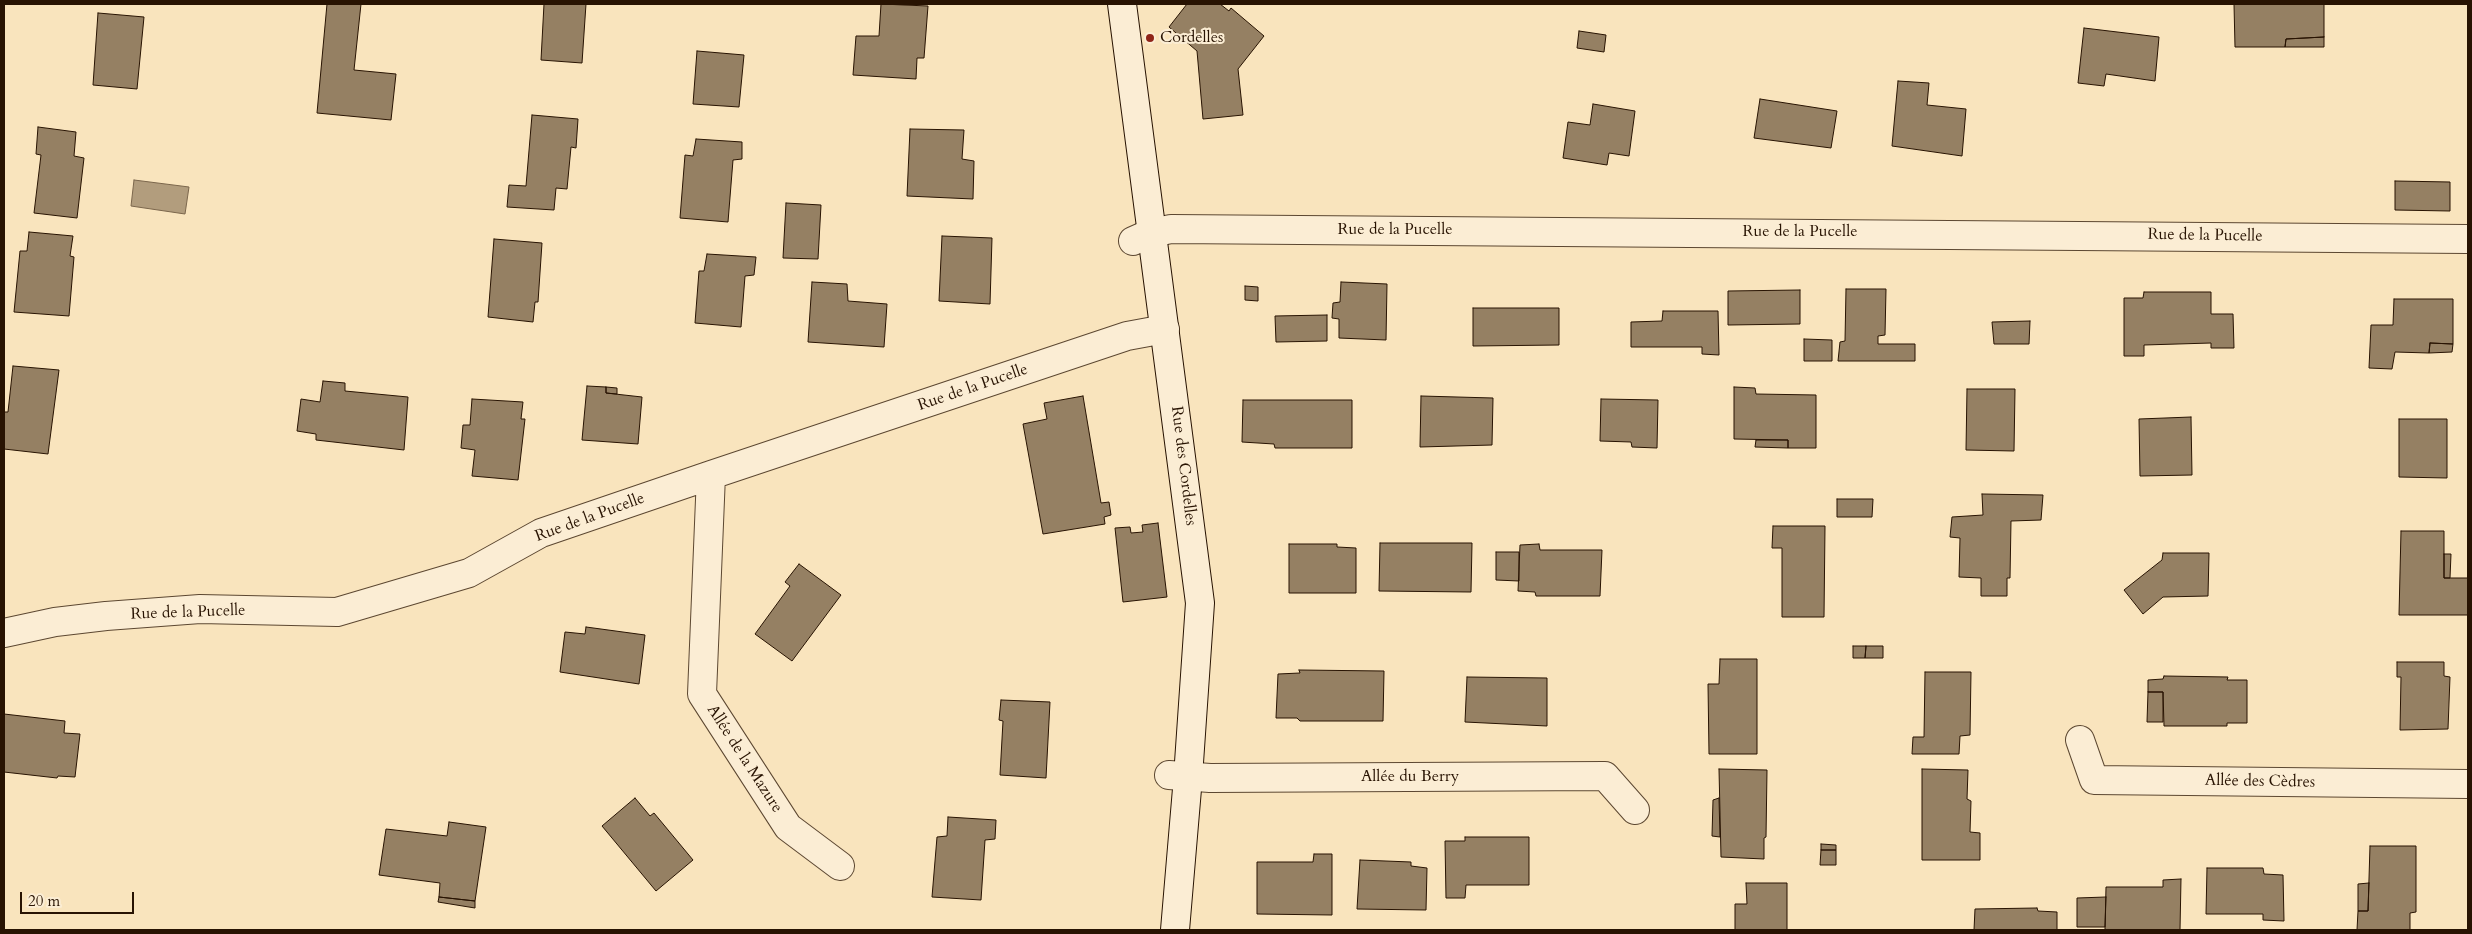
<!DOCTYPE html>
<meta charset="utf-8">
<style>
body{margin:0}
#map{position:relative;width:2472px;height:934px;overflow:hidden;background:#f9e4bd;font-family:Cardo,serif}
canvas{display:block}
.frame{position:absolute;inset:0;border:5px solid #281302;pointer-events:none}
.scale{position:absolute;left:20px;top:892px;width:114px;height:22px;box-sizing:border-box;border:2px solid #281302;border-top:0;padding-left:6px;font-size:15px;line-height:18px;white-space:nowrap;color:#281302;-webkit-text-stroke:4px #fbedd4;paint-order:stroke}
</style>
<div id="map">
<canvas width="2472" height="934"></canvas>
<div class="frame"></div>
<div class="scale">20 m</div>
</div>
<script>
const context = document.querySelector('canvas').getContext('2d');
context.lineJoin = 'round';
function fill(path, color) { context.fillStyle = color; context.fill(path, 'evenodd'); }
const poly = rows => new Path2D(rows.map(r => 'M' + r).join(''));
function stroke(path, color, width, dash) { context.strokeStyle = color; context.lineWidth = width; context.lineCap = dash ? 'butt' : 'round'; context.setLineDash(dash || []); context.stroke(path); }
function write(font, color, halo, rows, align = 'center') {
  context.font = font + ' Cardo,serif'; context.lineWidth = 4; context.setLineDash([]); context.textBaseline = 'middle'; context.strokeStyle = halo; context.fillStyle = color; for (const [text, x, y, turn = 0] of rows) {
    context.save(); context.translate(x, y); context.rotate((+turn || 0) * Math.PI / 180); context.textAlign = isNaN(turn) ? turn : align; if (halo) context.strokeText(text, 0, 0); context.fillText(text, 0, 0); context.restore();
  }
}
const water = poly([
 [134,180,189,187,185,214,131,206,134,180]
]);
fill(water, '#b29d7d');
stroke(water, '#7b664c', 1);
const building = poly([
 [327,4,361,4,354,70,396,74,391,120,317,113,327,4],
 [544,4,586,4,582,63,541,60,544,4],
 [881,4,928,6,924,58,917,58,916,79,853,75,856,36,879,36,881,4],
 [1187,4,1220,4,1229,11,1231,8,1264,36,1238,69,1243,115,1203,119,1197,51,1169,27,1187,4],
 [2234,4,2324,4,2324,37,2286,39,2285,47,2235,47,2234,4],
 [98,13,144,17,137,89,93,85,98,13],
 [2084,28,2159,37,2155,81,2106,74,2104,86,2078,83,2084,28],
 [1579,31,1606,35,1604,52,1577,48,1579,31],
 [2324,37,2324,47,2285,47,2286,39,2324,37],
 [697,51,744,55,739,107,693,104,697,51],
 [1898,81,1929,83,1927,105,1966,109,1962,156,1892,146,1898,81],
 [1760,99,1837,111,1831,148,1754,138,1760,99],
 [1593,104,1635,111,1629,156,1609,153,1607,165,1563,158,1568,122,1590,125,1593,104],
 [532,115,578,119,576,148,571,147,567,189,556,188,554,210,507,207,509,185,526,186,532,115],
 [38,127,76,132,74,156,84,158,77,218,34,213,41,155,36,154,38,127],
 [910,129,964,130,962,159,974,161,973,199,907,196,910,129],
 [696,139,742,142,742,159,733,160,728,222,680,218,685,155,693,156,696,139],
 [2395,181,2450,182,2450,211,2395,210,2395,181],
 [786,203,821,205,818,259,783,258,786,203],
 [29,232,73,236,70,256,74,257,69,316,14,312,20,251,27,251,29,232],
 [942,236,992,238,990,304,939,301,942,236],
 [494,239,542,243,538,302,535,302,533,322,488,317,494,239],
 [707,254,756,257,754,275,745,276,741,327,695,323,699,271,704,271,707,254],
 [812,282,847,284,848,301,887,304,884,347,808,342,812,282],
 [1341,282,1387,284,1386,340,1339,338,1339,319,1332,318,1333,303,1340,302,1341,282],
 [1245,286,1258,287,1258,301,1245,300,1245,286],
 [1846,289,1886,289,1885,335,1878,336,1878,344,1915,344,1915,361,1838,361,1840,342,1845,341,1846,289],
 [1800,290,1800,324,1728,325,1728,291,1800,290],
 [2144,292,2211,292,2211,314,2233,314,2234,348,2211,348,2211,343,2144,345,2144,356,2124,356,2124,298,2143,298,2144,292],
 [2394,299,2453,299,2453,344,2430,343,2429,353,2395,352,2392,369,2369,368,2371,325,2393,325,2394,299],
 [1473,308,1559,308,1559,345,1473,346,1473,308],
 [1663,311,1718,311,1719,355,1702,354,1702,347,1631,347,1631,322,1662,321,1663,311],
 [1327,315,1327,341,1276,342,1275,316,1327,315],
 [2030,321,2029,344,1994,344,1992,322,2030,321],
 [1804,339,1832,340,1832,361,1804,361,1804,339],
 [2430,343,2453,344,2452,352,2429,353,2430,343],
 [13,366,59,370,48,454,4,449,4,412,8,412,13,366],
 [323,381,345,383,345,391,408,397,404,450,316,440,316,434,297,431,301,399,320,402,323,381],
 [587,386,606,387,606,393,642,397,638,444,582,440,587,386],
 [606,387,617,388,617,394,606,393,606,387],
 [1734,387,1755,388,1756,394,1816,395,1816,448,1788,448,1788,440,1734,439,1734,387],
 [1967,389,2015,389,2014,451,1966,450,1967,389],
 [1083,396,1101,503,1109,502,1111,515,1104,517,1105,524,1043,534,1023,424,1047,419,1044,403,1083,396],
 [1421,396,1493,398,1492,445,1420,447,1421,396],
 [472,399,523,402,521,419,525,419,518,480,472,476,475,450,461,448,463,425,470,425,472,399],
 [1601,399,1658,400,1657,448,1632,447,1631,442,1600,441,1601,399],
 [1243,400,1352,400,1352,448,1275,448,1274,444,1242,442,1243,400],
 [2191,417,2192,475,2140,476,2139,419,2191,417],
 [2399,419,2447,419,2447,478,2399,477,2399,419],
 [1756,440,1788,440,1788,448,1755,447,1756,440],
 [1982,494,2043,495,2041,520,2011,521,2010,578,2007,578,2007,596,1981,596,1981,578,1959,577,1960,538,1950,537,1952,517,1983,515,1982,494],
 [1837,499,1873,499,1872,517,1837,517,1837,499],
 [1158,523,1167,597,1123,602,1115,528,1130,527,1131,533,1143,532,1142,525,1158,523],
 [1773,526,1825,526,1824,617,1782,617,1782,548,1772,548,1773,526],
 [2401,531,2444,531,2444,578,2468,578,2468,615,2399,615,2401,531],
 [1380,543,1472,543,1471,592,1379,591,1380,543],
 [1289,544,1337,544,1337,547,1356,548,1356,593,1289,593,1289,544],
 [1539,544,1540,550,1602,550,1600,596,1536,596,1535,592,1518,591,1520,545,1539,544],
 [1496,552,1519,552,1519,581,1496,580,1496,552],
 [2163,553,2209,553,2208,596,2163,597,2143,614,2124,590,2162,560,2163,553],
 [2444,554,2451,554,2450,578,2444,578,2444,554],
 [799,564,841,595,792,661,755,634,790,586,785,582,799,564],
 [586,627,645,635,639,684,560,672,565,632,585,634,586,627],
 [1853,646,1866,646,1865,658,1853,658,1853,646],
 [1866,646,1883,646,1883,658,1865,658,1866,646],
 [1720,659,1757,659,1757,754,1709,754,1708,684,1719,684,1720,659],
 [2397,662,2444,662,2444,676,2450,677,2448,729,2400,730,2401,677,2397,677,2397,662],
 [1299,670,1384,671,1383,721,1300,721,1297,718,1276,718,1278,674,1300,673,1299,670],
 [1925,672,1971,672,1970,735,1960,736,1959,754,1912,754,1913,737,1924,737,1925,672],
 [2164,676,2228,677,2227,680,2247,680,2247,723,2227,723,2227,726,2164,726,2163,692,2148,692,2148,680,2163,679,2164,676],
 [1467,677,1547,678,1547,726,1465,722,1467,677],
 [2148,692,2163,692,2163,722,2147,722,2148,692],
 [1001,700,1050,702,1046,778,1000,775,1003,721,999,720,1001,700],
 [4,714,65,721,64,733,80,734,75,777,58,776,57,778,4,772,4,714],
 [1719,769,1767,770,1766,837,1764,838,1764,859,1721,857,1719,769],
 [1922,769,1968,770,1967,799,1971,801,1970,832,1980,833,1980,860,1922,860,1922,769],
 [635,798,650,816,654,813,693,860,656,891,602,826,635,798],
 [1719,798,1720,837,1712,836,1713,800,1719,798],
 [948,817,996,820,995,839,985,840,981,900,932,897,937,837,947,836,948,817],
 [449,822,486,827,475,901,439,897,440,883,379,875,386,829,447,836,449,822],
 [1465,837,1529,837,1529,885,1466,885,1465,898,1446,898,1445,841,1465,841,1465,837],
 [1821,844,1836,845,1836,850,1821,850,1821,844],
 [2370,846,2416,846,2416,912,2410,913,2410,930,2357,930,2358,911,2368,911,2370,846],
 [1821,850,1836,850,1836,865,1820,865,1821,850],
 [1314,854,1332,854,1332,915,1257,914,1257,862,1313,862,1314,854],
 [1360,860,1411,862,1411,866,1427,868,1426,910,1357,909,1360,860],
 [2207,868,2263,868,2264,874,2283,875,2284,921,2263,920,2263,914,2206,914,2207,868],
 [2181,879,2180,930,2105,930,2106,887,2163,887,2163,880,2181,879],
 [1746,883,1787,883,1787,930,1735,930,1735,904,1747,904,1746,883],
 [2369,883,2368,911,2358,911,2358,884,2369,883],
 [439,897,475,901,475,908,438,902,439,897],
 [2106,897,2105,927,2077,927,2077,898,2106,897],
 [2037,908,2038,911,2057,912,2057,930,1974,930,1975,909,2037,908]
]);
fill(building, '#958063');
stroke(building, '#281302', 1);
const street = poly([
 [1133,241,1151,233,1171,229,2468,239],
 [711,475,702,694,788,827,840,866],
 [4,633,55,622,106,616,200,609,337,612,469,573,541,533,711,475,1127,336,1165,329],
 [2080,740,2094,780,2468,784],
 [1169,775,1210,778,1605,776,1635,810]
]);
const secondary = poly([
 [1122,4,1200,603,1188,777,1175,930]
]);
stroke(street, '#5c4731', 30);
stroke(secondary, '#281302', 30);
stroke(street, '#fbedd4', 28);
stroke(secondary, '#fbedd4', 28);
for (const [x, y, r, color] of [
 [1150,38,5,"#8f2418"]
]) { const dot = new Path2D(); dot.arc(x, y, r, 0, 2 * Math.PI); context.fillStyle = color; context.fill(dot); stroke(dot, '#fbedd4', 2); }
write('16px', '#281302', '#fbedd4', [
 ["Cordelles",1160,38]
], 'left');
write('16px', '#281302', '#fbedd4', [
 ["Rue de la Pucelle",1395,230],
 ["Rue de la Pucelle",1800,232],
 ["Rue de la Pucelle",2205,236,1],
 ["Rue de la Pucelle",973,388,-19],
 ["Rue des Cordelles",1183,466,83],
 ["Rue de la Pucelle",590,518,-20],
 ["Rue de la Pucelle",188,613,-2],
 ["Allée de la Mazure",744,759,57],
 ["Allée du Berry",1410,777],
 ["Allée des Cèdres",2260,782,1]
]);
</script>
